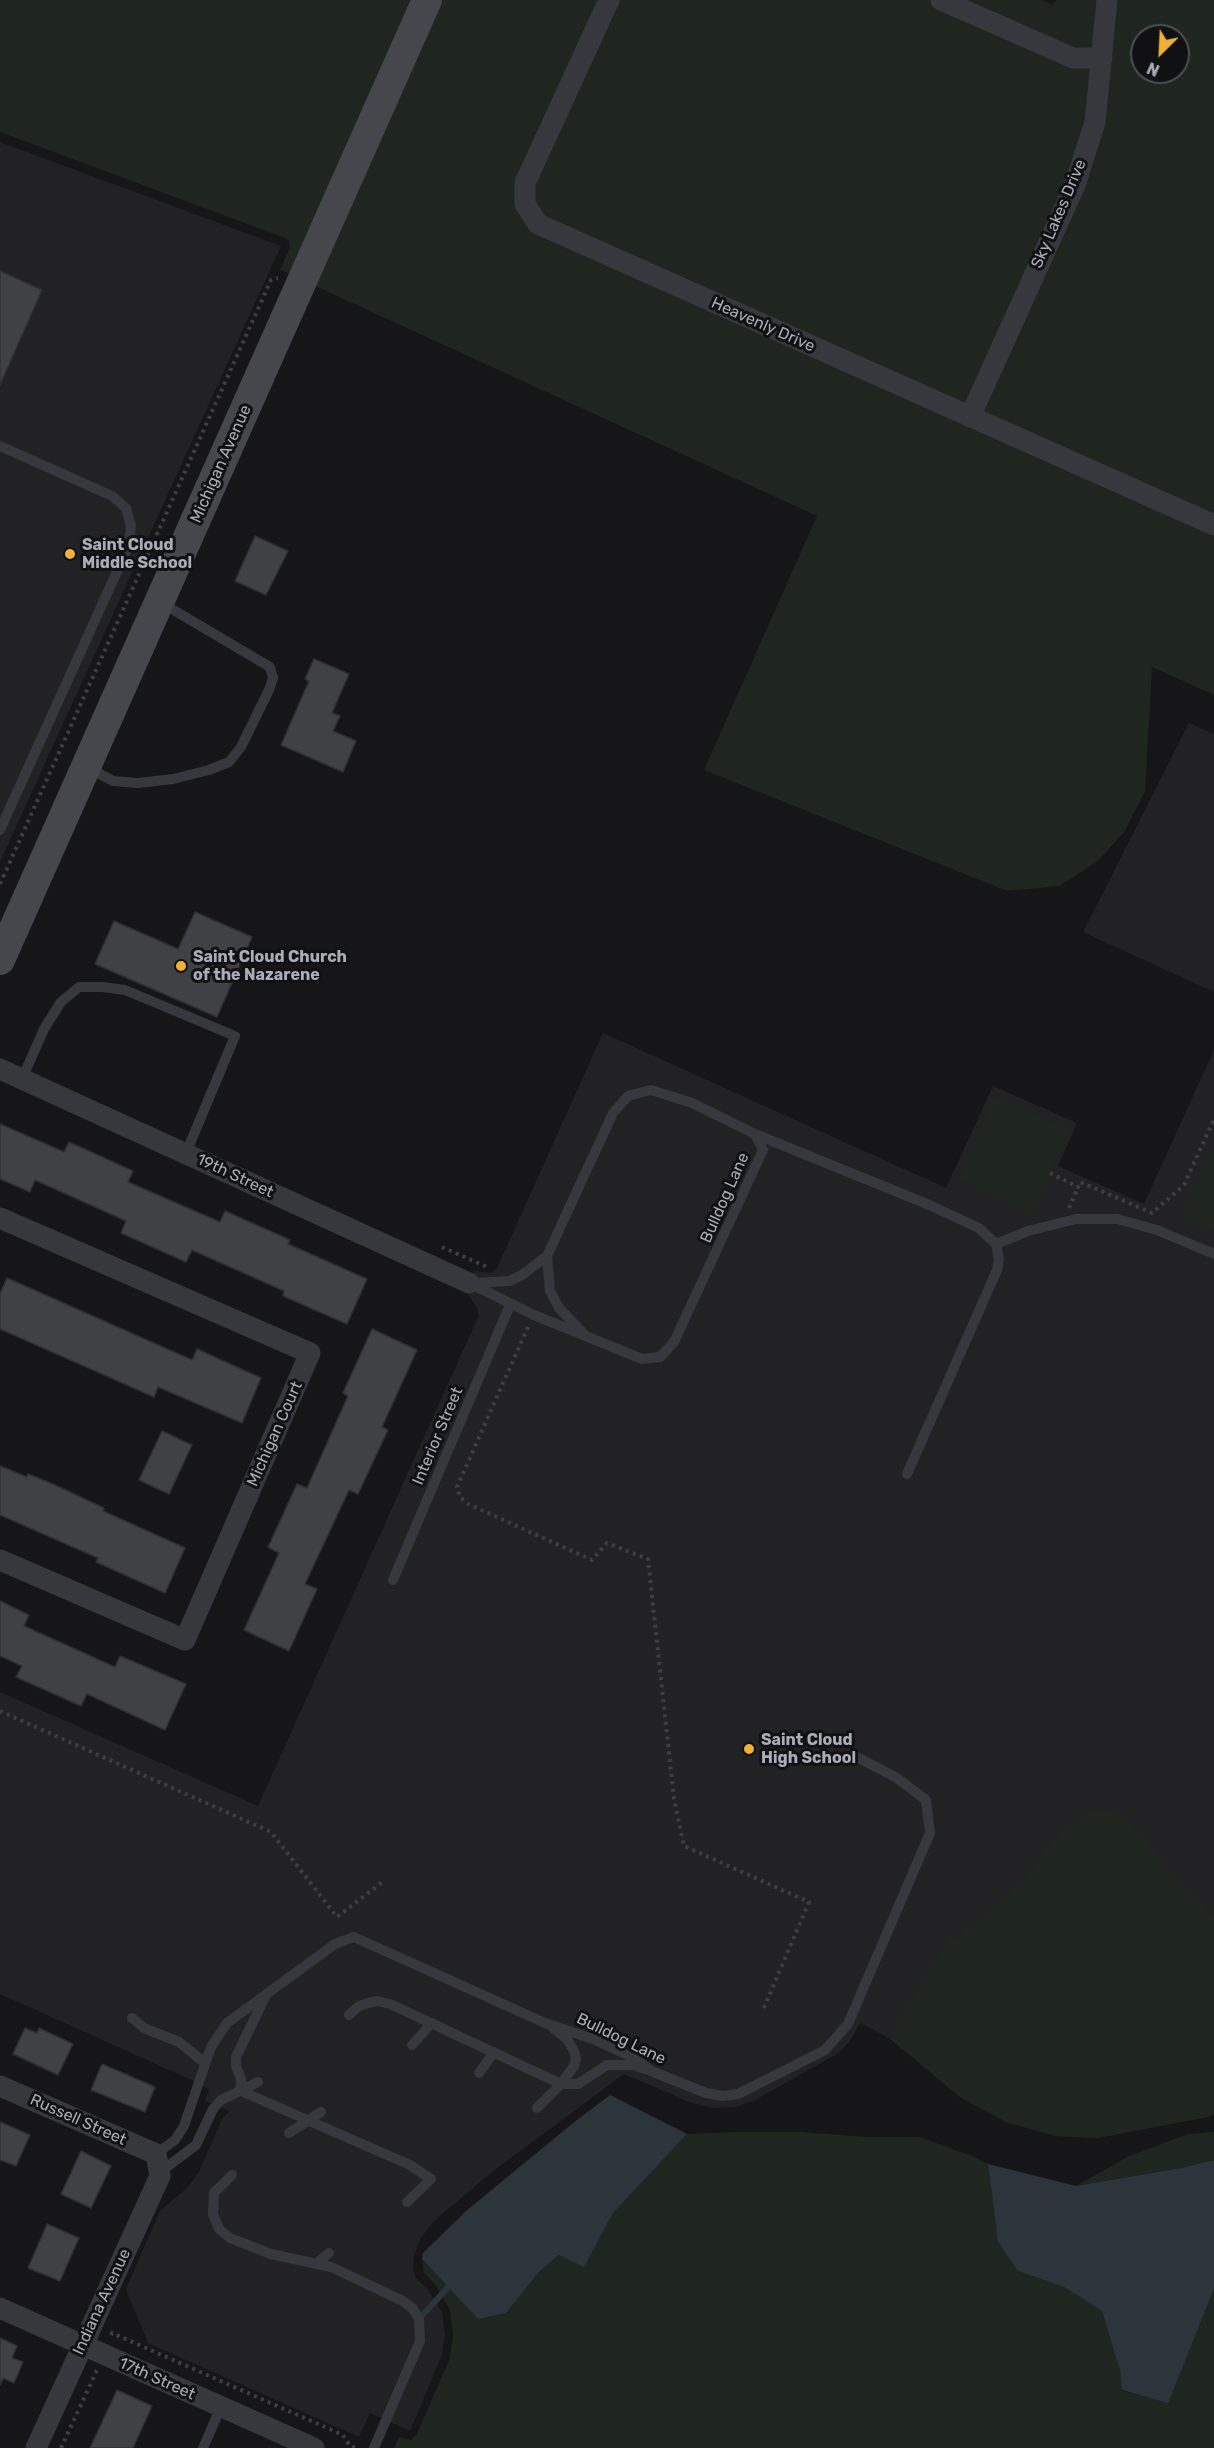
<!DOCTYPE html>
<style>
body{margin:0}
#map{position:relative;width:1214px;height:2448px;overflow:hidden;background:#161618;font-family:Rubik,sans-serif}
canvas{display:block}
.north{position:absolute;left:1130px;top:24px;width:60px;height:60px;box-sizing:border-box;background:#111113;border:2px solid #4d4f55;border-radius:50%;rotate:204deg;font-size:16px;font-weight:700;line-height:24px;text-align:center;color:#a8adb8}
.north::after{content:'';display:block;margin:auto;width:21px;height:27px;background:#f2b134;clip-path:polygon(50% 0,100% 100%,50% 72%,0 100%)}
</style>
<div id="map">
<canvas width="1214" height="2448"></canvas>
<div class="north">N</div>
</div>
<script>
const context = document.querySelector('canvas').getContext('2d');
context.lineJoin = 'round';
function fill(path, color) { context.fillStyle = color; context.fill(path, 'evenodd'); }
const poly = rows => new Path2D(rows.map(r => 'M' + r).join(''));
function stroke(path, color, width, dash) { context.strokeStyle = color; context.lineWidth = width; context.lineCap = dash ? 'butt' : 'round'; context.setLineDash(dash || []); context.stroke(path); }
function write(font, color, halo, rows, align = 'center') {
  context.font = font + ' Rubik,sans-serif'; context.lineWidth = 6; context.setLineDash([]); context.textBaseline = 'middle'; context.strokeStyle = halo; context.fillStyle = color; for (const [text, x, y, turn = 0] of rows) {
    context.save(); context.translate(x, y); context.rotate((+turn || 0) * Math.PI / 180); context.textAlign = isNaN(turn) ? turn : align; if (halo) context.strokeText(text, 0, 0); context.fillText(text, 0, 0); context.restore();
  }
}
fill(poly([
 [0,142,281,246,0,862],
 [1189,723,1214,734,1214,992,1083,932],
 [603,1033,946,1188,993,1086,1077,1123,1058,1166,1144,1204,1214,1050,1214,2114,1098,2138,1055,2136,1006,2122,960,2097,889,2038,860,2023,850,2041,837,2054,755,2100,737,2107,712,2108,692,2103,624,2074,492,2172,434,2221,420,2239,414,2255,413,2269,416,2278,428,2290,442,2312,445,2334,442,2355,410,2431,370,2413,359,2437,148,2343,126,2289,160,2211,188,2187,199,2172,222,2119,229,2111,205,2101,209,2089,198,2083,0,1994,0,1692,258,1806,479,1315,477,1308,466,1291,474,1271,492,1273,497,1268]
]), '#222225');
fill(poly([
 [0,0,416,0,290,274,280,270,290,247,289,241,285,238,0,132],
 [438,0,1041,0,1053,5,1056,0,1214,0,1214,695,1152,667,1145,792,1124,832,1098,861,1059,886,1007,891,704,770,817,516,311,284],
 [1142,36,1178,36,1178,72,1142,72],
 [995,1095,1070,1129,1033,1213,958,1180],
 [1214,1145,1214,1232,1181,1218],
 [1089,1810,1117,1810,1214,1916,1214,2114,1208,2117,1098,2138,1055,2136,1006,2122,960,2097,889,2038,948,1938,960,1936,1029,1876,1042,1853],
 [736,2132,801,2132,867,2137,920,2137,972,2156,988,2164,998,2242,1018,2271,1064,2287,1102,2311,1120,2371,1122,2391,1168,2402,1214,2289,1214,2448,394,2448,399,2437,411,2440,417,2434,450,2358,453,2335,450,2310,435,2284,424,2273,422,2259,478,2319,506,2313,540,2271,560,2255,584,2266,613,2213,687,2134],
 [1214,2132,1214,2160,1181,2168,1076,2186,1129,2156,1188,2134]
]), '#1e261f');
fill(poly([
 [610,2095,687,2134,613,2213,584,2267,559,2255,540,2271,506,2313,478,2319,422,2259,423,2253,466,2211,573,2123],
 [1214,2160,1214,2289,1168,2403,1122,2390,1120,2371,1102,2311,1064,2287,1018,2271,998,2242,988,2164,1076,2186,1181,2168]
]), '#2c353c');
stroke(poly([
 [419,2319,451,2284]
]), '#2c353c', 6);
const building = poly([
 [0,271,42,290,0,385,0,271],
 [255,536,288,551,266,595,235,581,255,536],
 [314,659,349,674,332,713,340,716,333,731,356,741,343,772,281,745,309,681,305,679,314,659],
 [195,912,252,937,217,1017,95,964,114,921,178,949,195,912],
 [0,1124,64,1152,69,1142,133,1171,128,1182,220,1222,225,1211,290,1240,288,1244,367,1279,347,1324,283,1296,284,1291,192,1250,186,1262,121,1233,126,1221,35,1180,30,1192,0,1179,0,1124],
 [7,1278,192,1360,197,1349,261,1378,242,1423,158,1387,154,1397,0,1329,0,1294,7,1278],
 [372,1329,417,1350,382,1427,388,1430,358,1494,349,1490,305,1584,317,1589,289,1651,244,1630,279,1553,268,1547,297,1484,307,1488,348,1396,343,1393,372,1329],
 [162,1431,192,1445,169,1494,139,1480,162,1431],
 [0,1466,27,1477,28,1474,55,1485,104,1508,103,1511,185,1548,165,1593,96,1562,98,1558,0,1515,0,1466],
 [0,1601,29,1615,24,1626,75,1649,115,1667,120,1656,186,1684,165,1730,87,1694,81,1706,16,1677,22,1666,0,1656,0,1601],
 [25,2028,37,2033,39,2028,73,2044,58,2075,13,2054,25,2028],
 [102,2064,155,2087,145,2112,91,2090,102,2064],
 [0,2122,30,2135,16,2166,0,2160,0,2122],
 [81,2151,111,2166,91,2208,61,2194,81,2151],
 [47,2224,79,2238,60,2281,28,2268,47,2224],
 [0,2338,17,2346,12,2358,23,2362,14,2383,3,2378,0,2385,0,2338],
 [117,2390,152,2406,133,2448,90,2448,117,2390]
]);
fill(building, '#404145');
stroke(building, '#303034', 1.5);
stroke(poly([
 [0,884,271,280,278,278],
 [1050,1173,1078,1187,1080,1182,1152,1213,1184,1185,1214,1119],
 [1069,1208,1078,1187],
 [442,1247,487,1267],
 [528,1327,457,1487,460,1497,468,1504,592,1560,607,1543,648,1559,674,1799,684,1846,809,1902,763,2010],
 [0,1711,271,1832,337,1917,385,1880],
 [111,2335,112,2333,343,2435,350,2446,357,2448],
 [61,2448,97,2370]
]), '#3d3f44', 4, [3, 4.5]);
stroke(poly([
 [0,446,112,496,126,508,131,526,129,545,0,830],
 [89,768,113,781,138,783,173,779,209,770,229,762,241,747,269,690,273,678,270,667,160,602],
 [22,1079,44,1029,61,1002,79,987,102,987,125,990,235,1036,186,1153],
 [755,1134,927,1204,979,1228,996,1244,999,1259,997,1270,907,1474],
 [996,1244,1028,1231,1076,1219,1117,1219,1157,1230,1214,1254],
 [469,1283,534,1315,642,1359,660,1357,674,1342,763,1150,755,1134,692,1103,651,1090,628,1096,613,1113,547,1256,550,1291,559,1308,586,1336],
 [474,1283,510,1281,522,1275,547,1256],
 [393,1580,510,1305],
 [349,2015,359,2006,368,2003,377,2001,390,2004,561,2084,537,2108],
 [132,2018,144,2028,179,2042,205,2063],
 [553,2028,567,2039,574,2051,576,2058,574,2066,561,2084],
 [412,2045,432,2023],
 [479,2073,494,2052],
 [561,2084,578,2084,607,2065,634,2065,645,2069],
 [241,2091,410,2165,431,2179,407,2202],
 [241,2091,241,2079,236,2066,236,2057,265,1997],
 [289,2133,321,2112],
 [156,2154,175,2140,184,2126,211,2047,227,2023,335,1944,354,1937,545,2023,593,2039,636,2059,651,2071,706,2093,723,2096,738,2094,825,2050,848,2024,930,1833,926,1800,897,1778,853,1755],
 [232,2175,214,2193,213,2214,219,2229,230,2238,271,2254,331,2267,403,2301,413,2309,419,2319,420,2341,374,2448],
 [160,2176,167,2167,196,2145,213,2109,221,2100,258,2082],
 [316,2264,329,2253],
 [203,2448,221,2407]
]), '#37383d', 10);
stroke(poly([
 [609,0,525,183,525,204,538,224,1214,525],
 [941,0,1073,58,1102,58],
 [970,417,1075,185,1095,122,1107,0],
 [0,1069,469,1283],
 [0,1218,310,1353,185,1640,0,1560],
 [0,2086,156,2154,160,2176,36,2448],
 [0,2308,314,2448]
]), '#37383d', 21);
stroke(poly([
 [0,960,427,0]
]), '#45474d', 30);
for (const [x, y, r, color] of [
 [70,554,6,"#f2b134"],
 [181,966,6,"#f2b134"],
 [749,1749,6,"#f2b134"]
]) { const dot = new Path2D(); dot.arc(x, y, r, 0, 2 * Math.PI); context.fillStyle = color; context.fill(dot); stroke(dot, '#111113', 2); }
write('16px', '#a8adb8', '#111113', [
 ["Sky Lakes Drive",1059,214,-67],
 ["Heavenly Drive",763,325,24],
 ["Michigan Avenue",221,464,-66],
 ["19th Street",235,1176,25],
 ["Bulldog Lane",725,1198,-66],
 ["Michigan Court",275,1434,-66],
 ["Interior Street",438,1436,-67],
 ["Bulldog Lane",621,2039,26],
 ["Russell Street",78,2120,24],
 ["Indiana Avenue",102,2302,-65],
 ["17th Street",157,2379,24]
]);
write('bold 16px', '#a8adb8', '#111113', [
 ["Saint Cloud",82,545],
 ["Middle School",82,563],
 ["Saint Cloud Church",193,957],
 ["of the Nazarene",193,975],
 ["Saint Cloud",761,1740],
 ["High School",761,1758]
], 'left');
</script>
